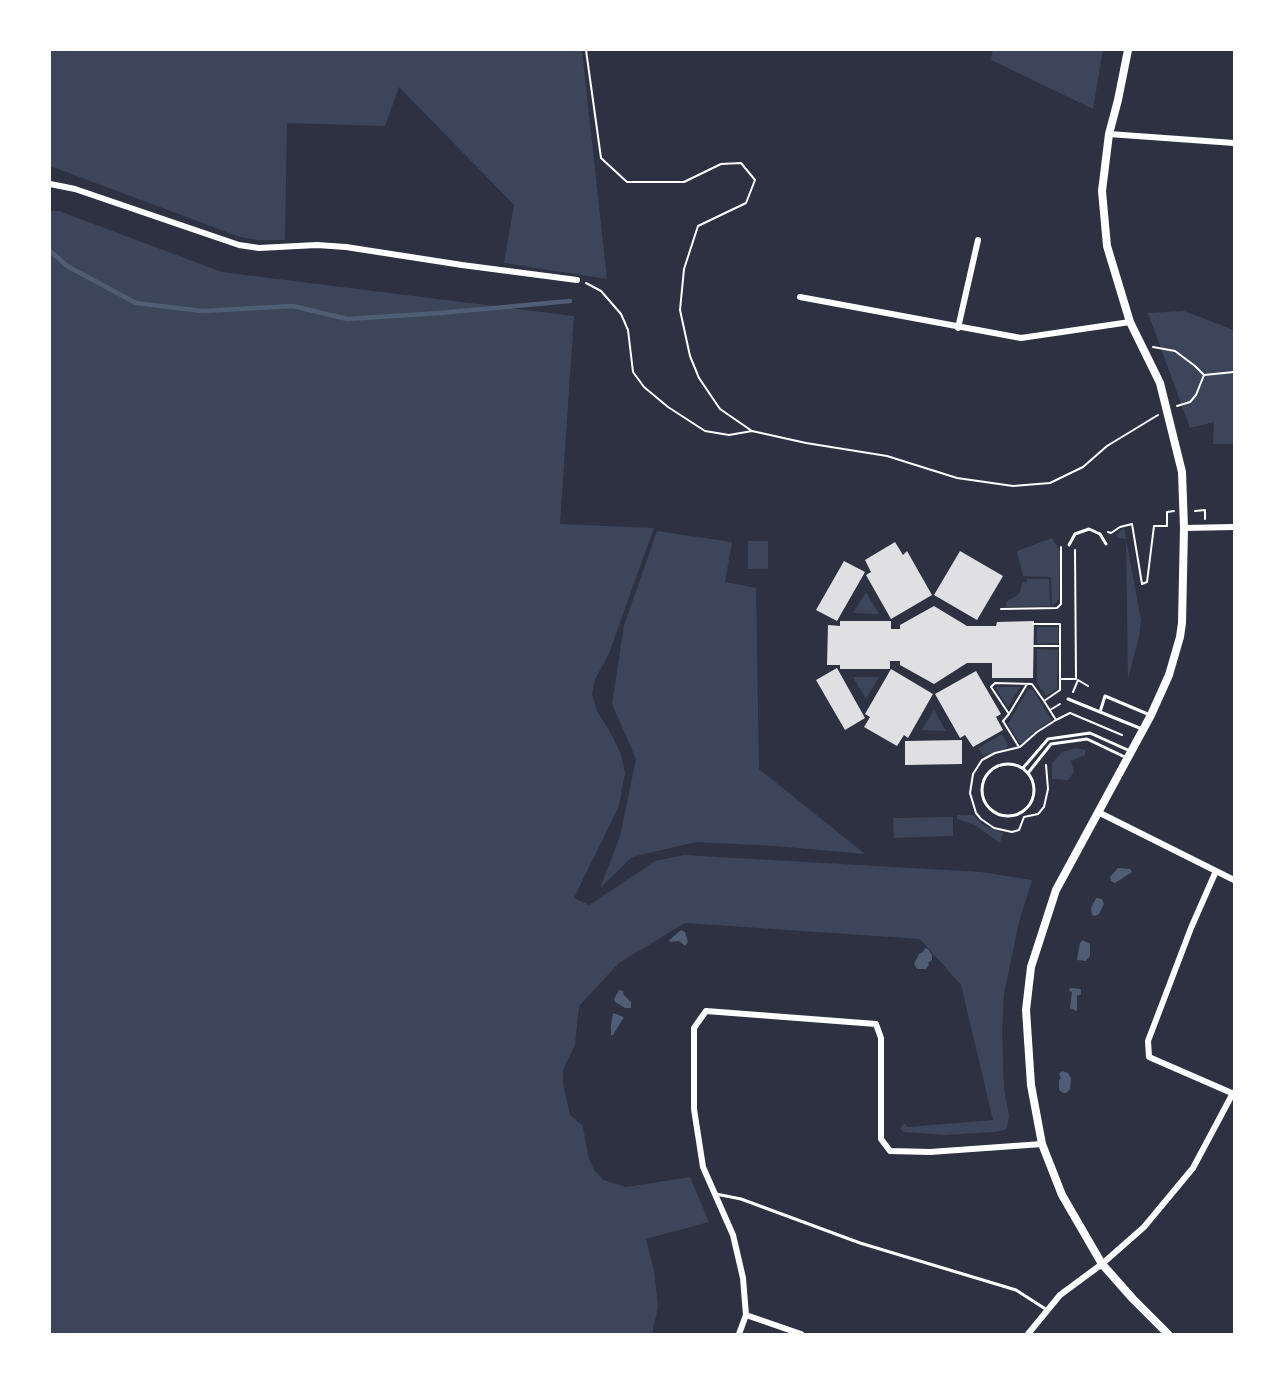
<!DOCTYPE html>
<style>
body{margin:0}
#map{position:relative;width:1284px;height:1384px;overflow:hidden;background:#2d3142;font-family:"Source Sans 3",sans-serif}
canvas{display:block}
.frame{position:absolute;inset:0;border:51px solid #fff;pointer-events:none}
</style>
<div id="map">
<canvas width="1284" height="1384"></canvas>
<div class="frame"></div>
</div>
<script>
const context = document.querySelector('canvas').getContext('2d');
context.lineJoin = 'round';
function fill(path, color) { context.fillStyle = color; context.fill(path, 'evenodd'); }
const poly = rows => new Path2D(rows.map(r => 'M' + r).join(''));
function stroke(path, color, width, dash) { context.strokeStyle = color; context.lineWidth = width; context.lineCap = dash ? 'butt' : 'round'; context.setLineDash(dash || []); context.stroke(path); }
fill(poly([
 [50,50,582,50,607,279,504,263,514,205,399,87,385,126,287,123,285,240,258,240,240,237,50,166],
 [993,50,1103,50,1093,109,991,60],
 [50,211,59,211,222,272,574,316,560,524,654,528,608,656,595,679,592,694,597,711,609,730,621,754,625,773,619,806,574,898,589,905,655,861,684,855,981,872,1032,880,1019,922,1004,994,1002,1031,1004,1089,1009,1115,1007,1129,995,1132,944,1135,904,1132,900,1129,904,1123,908,1127,993,1120,961,985,920,939,685,923,619,963,579,1006,575,1045,563,1070,563,1084,570,1115,583,1126,588,1156,594,1170,603,1180,626,1187,690,1177,709,1222,646,1239,654,1270,658,1307,652,1334,50,1334],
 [1184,311,1234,330,1234,444,1213,444,1214,422,1190,428,1148,313],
 [1124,528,1141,620,1139,637,1128,679,1126,539,1119,538,1116,535],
 [657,531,732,542,725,582,756,588,759,769,865,854,775,846,696,842,632,857,600,888,620,836,636,759,612,704,624,625],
 [1052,538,1060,551,1059,599,1052,606,1051,577,1023,576,1017,551],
 [748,541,768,541,768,569,748,569],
 [1027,579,1049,579,1050,606,1006,607,1006,602,1019,594,1023,582,1027,582],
 [866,592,879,614,853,613],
 [1037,627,1058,627,1058,643,1037,644],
 [1037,649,1058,650,1057,689,1046,696,1037,683],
 [853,677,879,677,866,699],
 [995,687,1020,687,1008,708],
 [1028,689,1033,690,1052,720,1034,732,1023,743,1019,743,1008,724],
 [934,710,946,731,922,730],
 [1002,734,1008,744,1007,748,984,756,978,748],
 [1076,748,1085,750,1085,755,1071,761,1074,772,1068,780,1052,779,1052,763,1062,752],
 [957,815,973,815,985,826,1003,833,1000,843,975,825,957,819],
 [953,817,953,836,894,838,893,818]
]), '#3c4559');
fill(poly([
 [1118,868,1130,869,1132,872,1115,883,1111,881,1110,877],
 [1096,898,1102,899,1104,904,1099,914,1095,916,1092,915,1091,908],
 [681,930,685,932,688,942,685,946,679,941,670,942,669,940],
 [1083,940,1090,944,1090,956,1086,961,1077,960,1080,943],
 [925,948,928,949,932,955,932,960,928,963,929,965,926,969,917,969,914,964,919,954,923,952],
 [1070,988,1081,989,1081,995,1077,995,1077,1011,1070,1008,1072,992,1069,991],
 [619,990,623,991,623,994,631,1002,631,1008,625,1008,615,1002,614,999],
 [613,1013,624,1017,613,1035,611,1035,611,1025],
 [1062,1071,1068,1073,1071,1078,1070,1089,1066,1093,1063,1093,1059,1090,1059,1080,1061,1078,1059,1074]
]), '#4f5d75');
stroke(poly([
 [50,251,67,266,136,303,202,311,293,306,347,319,440,313,570,301]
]), '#4f5d75', 4.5);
fill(poly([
 [895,542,903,555,907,551,932,595,891,619,866,575,871,572,865,560],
 [960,551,1003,576,977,620,934,595],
 [844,561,865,572,837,621,816,610],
 [934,606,967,626,996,626,997,622,1034,621,1033,678,992,678,992,663,967,663,934,684,900,665,900,661,890,661,890,669,840,669,840,665,827,665,828,625,840,626,840,621,891,621,891,629,900,629,900,625],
 [837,668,865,718,845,730,816,680],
 [891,669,933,694,908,738,904,735,897,746,864,727,870,717,865,714],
 [976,671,1001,714,996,717,1003,730,973,747,965,735,960,738,935,694],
 [962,740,962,764,905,765,905,741]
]), '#e0e0e3');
stroke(poly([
 [586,50,601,158,627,182,684,182,721,164,741,163,755,180,746,203,698,226,684,269,680,310,690,356,699,378,720,409,752,431,806,443,887,456,957,478,1013,486,1050,483,1083,467,1107,446,1158,415],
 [586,283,601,291,621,314,628,330,633,372,644,387,668,407,705,431,729,435,752,431],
 [1153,347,1175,351,1195,366,1204,375],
 [1177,406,1190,402,1196,395,1204,375,1234,372],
 [1195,511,1205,510,1205,519],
 [1108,532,1111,533,1120,527,1132,524,1142,584,1147,582,1154,526,1167,526,1167,512,1174,511],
 [1001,609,1057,608,1061,604,1061,547],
 [1033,624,1060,624,1060,646],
 [1060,679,1076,679,1075,550],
 [1027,684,1009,714,991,687,995,683,1032,684,1044,701,1060,690,1060,646,1034,646],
 [1073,692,1078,680,1088,686],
 [1044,701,1056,720,1037,732,1020,747,995,753,982,760,973,774,970,793,976,813,981,819,994,828,1012,832,1019,830,1024,817,1038,814,1044,807,1048,789,1046,765],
 [1050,710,1060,704],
 [1009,714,1003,721,1019,747],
 [1056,720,1070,713,1122,735]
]), '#fff', 2);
stroke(poly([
 [1069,545,1075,534,1089,529,1100,534,1106,544],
 [1068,699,1142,729],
 [1100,712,1105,696,1150,715],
 '982 790a26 26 0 1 1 52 0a26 26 0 1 1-52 0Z',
 [1023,768,1048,739,1090,733,1130,751],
 [1028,773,1051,744,1087,739,1127,758],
 [716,1194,741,1199,860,1243,1016,1290,1047,1310]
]), '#fff', 3);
stroke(poly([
 [1109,134,1234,143],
 [50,184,75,189,239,245,259,248,317,245,346,247,462,265,577,280],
 [800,297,1021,338,1130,322],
 [958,328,978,240],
 [1184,528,1234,527],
 [1098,812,1234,880],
 [1216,871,1191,928,1148,1041,1149,1057,1234,1094],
 [746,1315,801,1334],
 [739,1334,746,1315,743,1278,733,1235,703,1167,694,1109,694,1028,706,1011,876,1024,881,1038,881,1139,890,1151,930,1152,1042,1144],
 [1028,1334,1060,1295,1102,1264,1144,1227,1193,1168,1233,1093]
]), '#fff', 6);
stroke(poly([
 [1128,50,1118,100,1109,134,1102,191,1107,246,1130,322,1160,383,1182,472,1184,528,1182,623,1180,637,1169,675,1151,715,1056,890,1031,967,1026,1010,1031,1085,1042,1144,1062,1195,1102,1264,1133,1299,1168,1334]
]), '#fff', 8);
</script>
